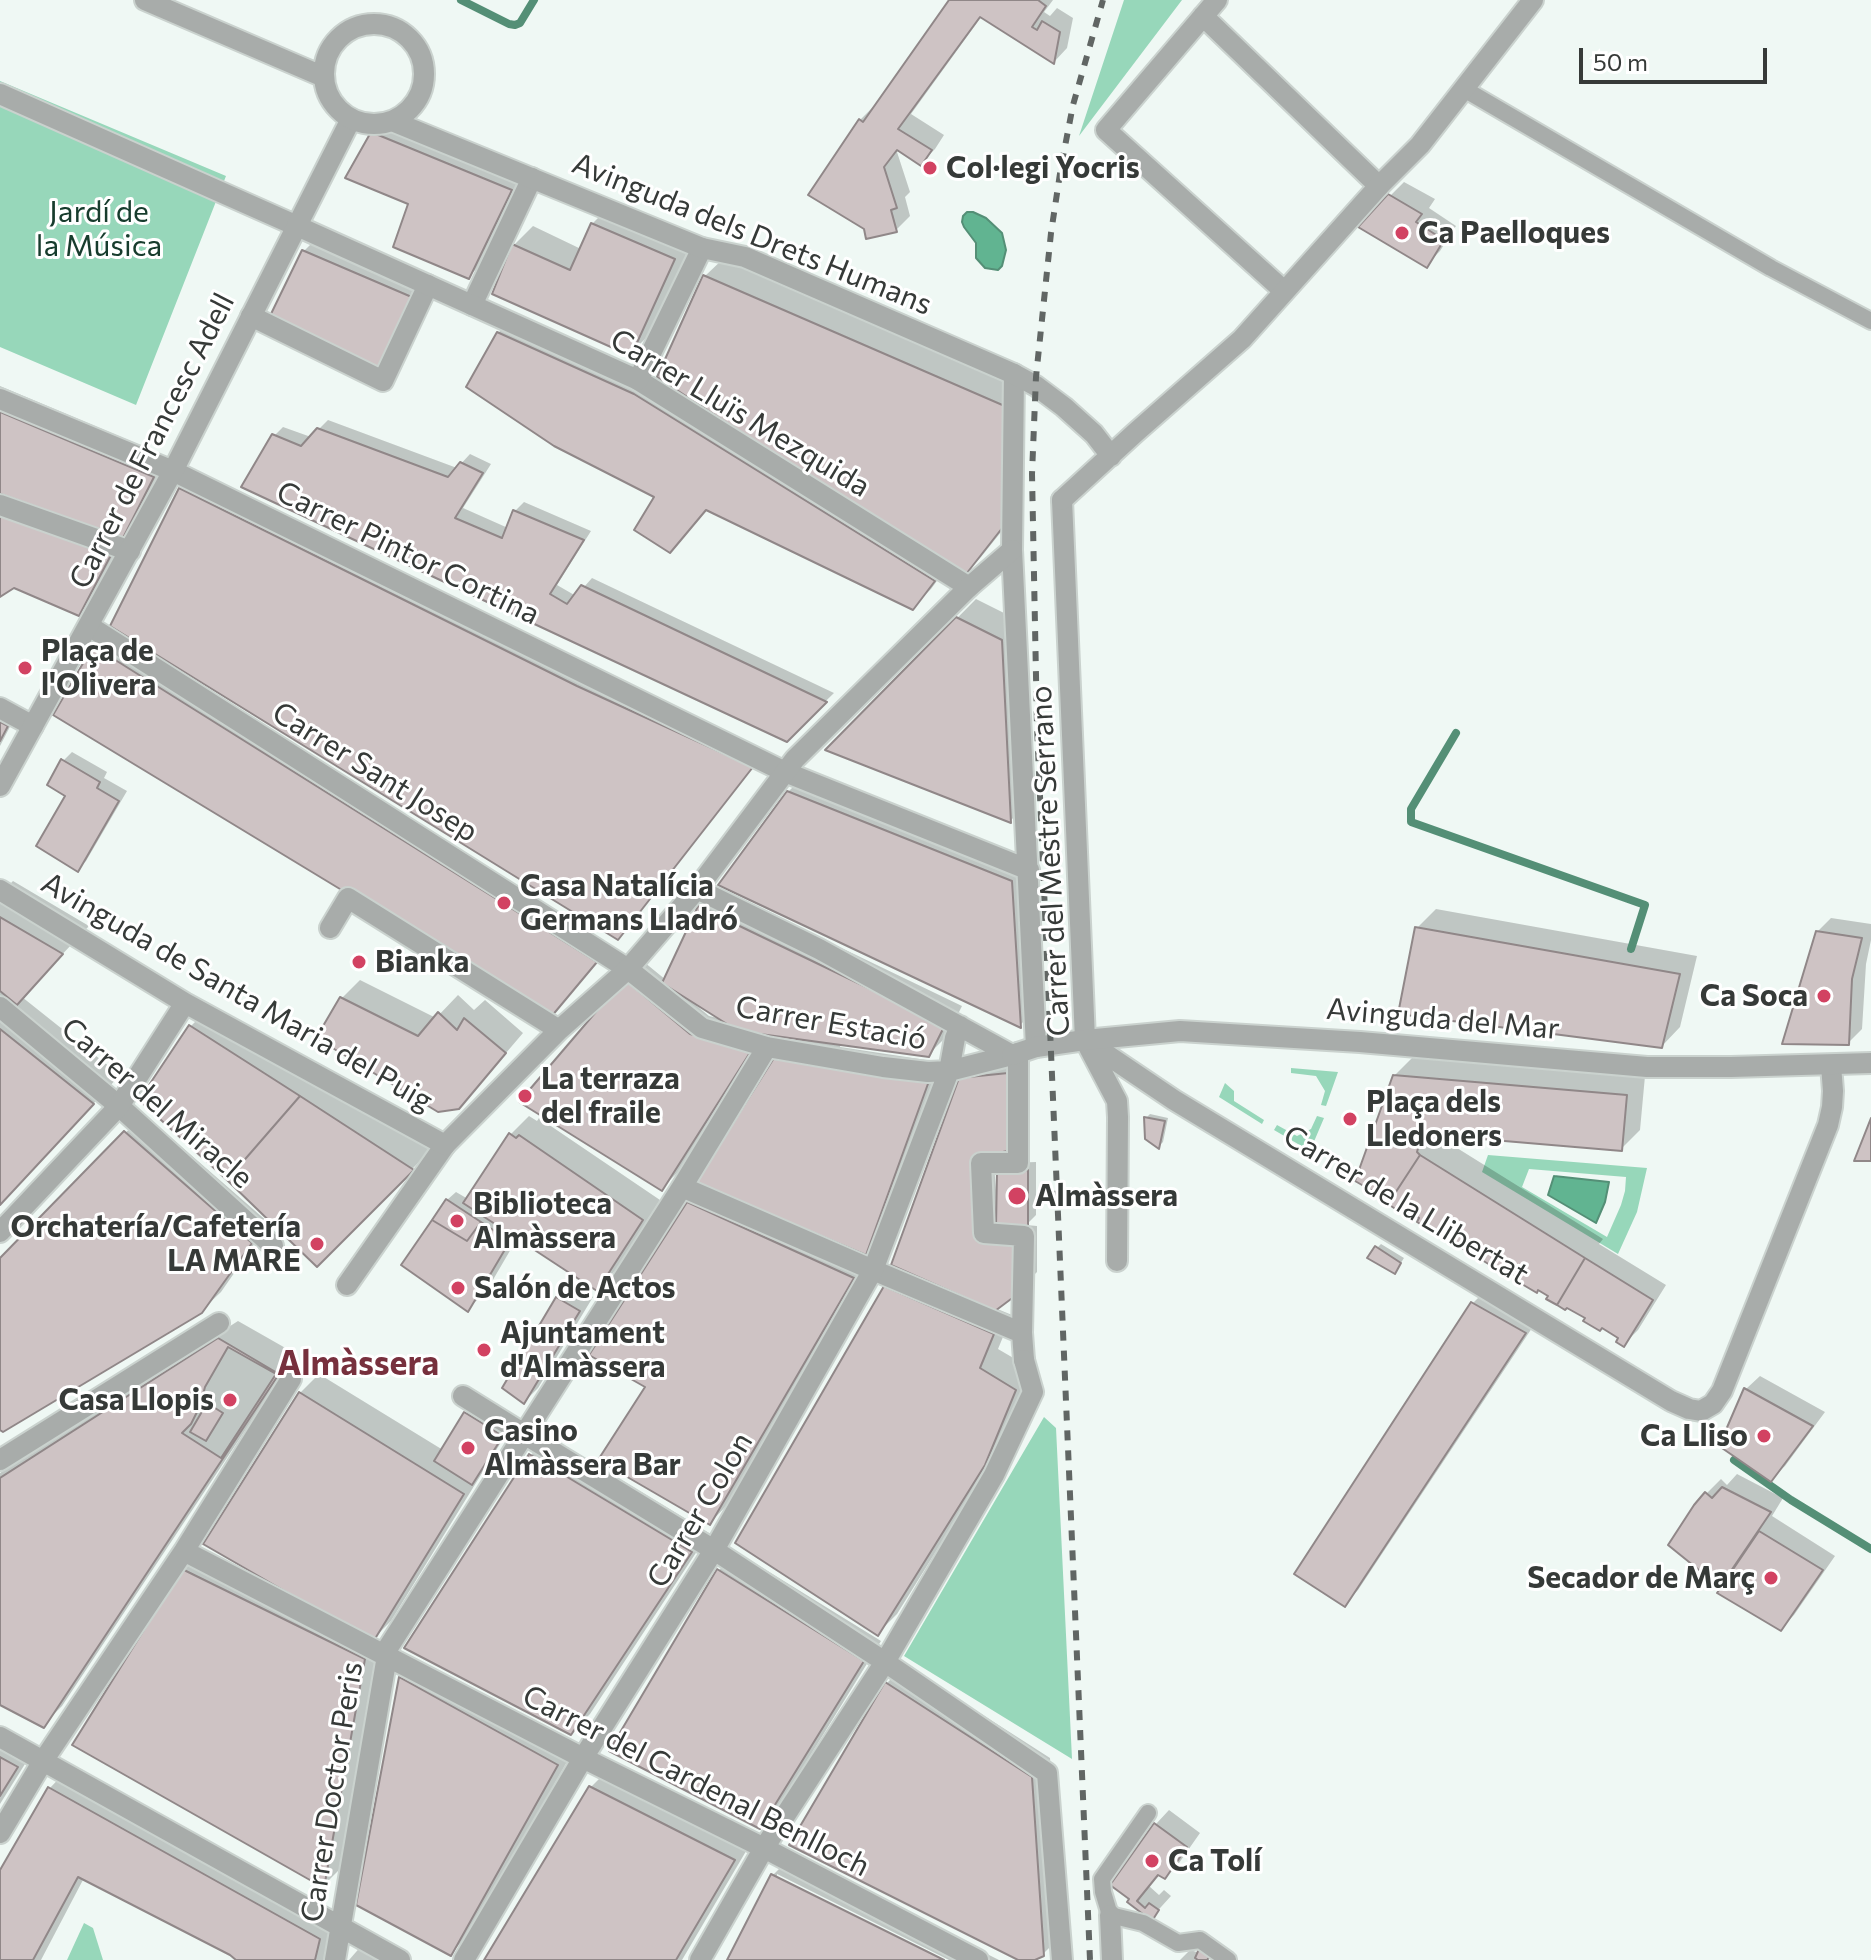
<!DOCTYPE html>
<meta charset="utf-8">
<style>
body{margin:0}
#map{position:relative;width:1871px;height:1960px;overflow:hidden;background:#eff8f4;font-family:Commissioner,sans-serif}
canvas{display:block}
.scale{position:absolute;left:1579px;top:48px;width:188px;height:36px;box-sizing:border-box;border:4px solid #363a38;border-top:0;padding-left:10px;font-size:24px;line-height:28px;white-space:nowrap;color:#363a38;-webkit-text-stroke:6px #fff;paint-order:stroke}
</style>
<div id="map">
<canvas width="1871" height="1960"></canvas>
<div class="scale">50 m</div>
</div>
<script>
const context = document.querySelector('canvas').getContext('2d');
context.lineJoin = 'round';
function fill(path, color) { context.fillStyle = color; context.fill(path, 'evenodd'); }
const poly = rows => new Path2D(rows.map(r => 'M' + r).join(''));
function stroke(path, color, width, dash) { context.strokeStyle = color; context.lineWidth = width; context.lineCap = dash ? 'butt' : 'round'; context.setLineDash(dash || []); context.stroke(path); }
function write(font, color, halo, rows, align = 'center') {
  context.font = font + ' Commissioner,sans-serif'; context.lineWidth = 6; context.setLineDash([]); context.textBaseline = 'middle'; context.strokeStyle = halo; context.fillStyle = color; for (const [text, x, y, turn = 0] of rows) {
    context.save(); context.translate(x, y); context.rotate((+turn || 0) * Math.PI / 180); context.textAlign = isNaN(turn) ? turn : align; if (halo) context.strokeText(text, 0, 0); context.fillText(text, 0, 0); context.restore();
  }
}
fill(poly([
 [1124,0,1182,0,1079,136],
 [0,81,226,176,136,405,0,347],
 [1291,1068,1338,1072,1326,1106,1321,1105,1325,1091,1316,1076,1291,1073],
 [1225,1083,1234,1091,1234,1101,1264,1120,1262,1124,1219,1097],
 [1317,1116,1324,1118,1310,1151,1274,1130,1277,1125,1297,1136,1311,1129],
 [1488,1155,1647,1168,1637,1212,1618,1254,1482,1172],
 [1529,1169,1626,1177,1625,1191,1621,1205,1607,1237,1522,1187],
 [1044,1417,1056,1428,1072,1759,904,1656],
 [84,1923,93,1928,103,1960,67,1960]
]), '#97d7ba');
const water = poly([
 [967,212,973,212,986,218,1002,233,1006,250,1002,266,998,270,985,268,976,258,976,243,964,227,962,222,963,216,967,212],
 [1554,1176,1609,1182,1605,1202,1596,1223,1548,1195,1554,1176]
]);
fill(water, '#61b491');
stroke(water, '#548f76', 2);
fill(poly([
 [951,0,1053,0,1044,12,1050,16,1057,8,1073,18,1067,48,1054,62,982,16,911,114,944,135,935,149,921,163,899,149,897,152,910,192,905,197,910,216,896,230,860,120,874,106],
 [391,115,530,171,488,258,469,276,372,133],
 [1404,182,1435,199,1429,208,1456,226,1440,251,1426,265,1390,196],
 [611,205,693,240,649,335,631,353,514,245,533,226,581,249,592,224],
 [323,232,431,279,397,348,304,251],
 [724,258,1025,388,1021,507,981,557,962,576,948,566,931,589,912,608,708,509,669,551,657,497,498,333,517,315,658,379,705,276],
 [0,386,171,458,141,517,123,534,128,536,97,595,79,614,14,586,0,594],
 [328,420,457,468,470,454,491,464,463,508,508,528,515,511,524,502,591,531,557,585,576,596,592,578,834,693,786,740,274,436,283,427,311,437],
 [189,480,760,758,627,928,180,489],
 [976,599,1020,621,1029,803,1010,821,828,749],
 [103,638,604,953,560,1005,55,715,94,647],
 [0,708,15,717,0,746],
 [72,752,107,772,104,778,127,791,86,861,77,870,63,761],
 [807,773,1030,863,1039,1007,1020,1025,788,792],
 [13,881,89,926,22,997,120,1075,0,1205,0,894],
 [719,889,962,1006,947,1036,928,1055,841,1043,840,1047,946,1063,885,1234,864,1255,871,1259,728,1504,710,1523,647,1386,688,1204,706,1186,776,1059,798,1037,768,1033,680,1170,662,1188,522,1101,644,962,666,980,700,907],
 [699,1004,722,1019,709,1016,697,1006],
 [1436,909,1697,956,1680,1027,1662,1046,1417,928],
 [1831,918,1871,924,1871,940,1866,964,1862,1029,1848,1043,1817,932],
 [360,980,436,1018,458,995,474,1010,485,1000,523,1033,477,1087,458,1107,341,999],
 [209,1008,431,1150,317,1265,191,1026],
 [1026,1055,1029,1129,1011,1148,993,1152,996,1190,999,1190,1008,1163,1036,1162,1036,1215,1026,1225,1037,1226,1037,1272,1018,1291,995,1308,1012,1315,998,1349,1034,1370,1003,1444,897,1614,878,1633,885,1287,904,1269,961,1079,980,1060],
 [1413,1057,1645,1076,1640,1130,1621,1149,1433,1133,1603,1239,1599,1244,1666,1285,1638,1330,1624,1344,1621,1337,1437,1228,1394,1076],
 [144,1114,269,1223,221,1292,201,1311,0,1428,0,1261],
 [1150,1114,1168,1118,1163,1142,1159,1146,1146,1118],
 [529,1116,537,1121,539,1118,660,1200,616,1270,597,1288,518,1237,487,1290,468,1309,447,1200,456,1192,468,1199,510,1135],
 [1381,1244,1404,1258,1395,1272,1377,1248],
 [572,1285,593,1297,538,1388,524,1402,558,1299],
 [1487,1289,1538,1319,1358,1590,1344,1604,1473,1303],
 [238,1321,296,1354,62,1706,43,1725,0,1703,0,1473],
 [319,1374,443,1450,466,1413,475,1404,511,1426,391,1621,375,1637,382,1641,342,1867,324,1885,184,1570,203,1551,278,1589,279,1586,205,1543,300,1393],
 [1760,1376,1825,1412,1785,1466,1771,1479,1746,1389],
 [549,1436,709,1533,590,1714,571,1733,407,1647,531,1455],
 [1737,1474,1783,1498,1772,1516,1835,1556,1794,1615,1781,1628,1722,1586,1671,1545,1696,1506,1707,1493,1721,1479,1727,1485],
 [737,1552,881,1641,778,1808,760,1827,718,1571],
 [419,1660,576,1746,469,1935,450,1954,401,1678],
 [905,1665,1050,1758,1062,1935,1043,1954,1030,1960,1022,1960,887,1683],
 [0,1728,35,1748,0,1804],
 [610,1768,752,1841,682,1960,486,1960,591,1787],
 [68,1769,338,1920,329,1960,239,1960,231,1953,84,1878,41,1960,0,1960,0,1874,50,1788],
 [1169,1810,1200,1833,1179,1863,1165,1877,1159,1874,1149,1886,1159,1895,1164,1890,1171,1896,1151,1918,1132,1898,1156,1824],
 [792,1856,999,1960,949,1960,777,1874,777,1879,940,1960,729,1960,773,1875],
 [363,1944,392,1960,349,1960],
 [1190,1950,1200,1953,1210,1960,1180,1960]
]), '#0003');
stroke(poly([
 [461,0,509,24,515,25,520,23,534,0],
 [1456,733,1411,809,1411,822,1645,905,1631,949],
 [1734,1460,1791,1500,1871,1549]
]), '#548f76', 8);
const building = poly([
 [949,0,1038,0,1046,6,1032,27,1037,30,1042,21,1060,32,1054,64,980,17,898,129,932,150,921,166,897,150,884,167,897,208,891,210,897,232,866,239,864,229,808,195,859,119,863,122,949,0],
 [371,132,512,190,469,279,393,247,408,204,345,178,371,132],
 [1388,194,1422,214,1416,222,1444,240,1427,268,1358,227,1388,194],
 [591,223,675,259,631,356,492,294,512,244,570,270,591,223],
 [302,250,414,298,379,369,269,318,302,250],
 [703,275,1007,407,1003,527,963,578,657,377,703,275],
 [497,332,634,394,935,581,913,610,706,510,670,553,634,530,654,497,554,446,466,387,497,332],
 [0,412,154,477,123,538,0,494,0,412],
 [317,428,448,477,460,462,483,473,455,518,502,538,513,510,584,540,550,594,567,604,581,585,827,702,787,742,241,487,272,434,301,446,317,428],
 [179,488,577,686,753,767,618,940,110,626,179,488],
 [0,515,111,555,79,616,14,588,0,597,0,515],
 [956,617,1002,640,1011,823,825,750,956,617],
 [93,646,597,962,551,1017,53,715,93,646],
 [0,722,8,726,0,741,0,722],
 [61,759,100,782,97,788,119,801,78,872,36,846,65,796,47,785,61,759],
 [787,791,1012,881,1021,1028,718,885,787,791],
 [698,906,945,1025,929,1057,738,1031,662,983,698,906],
 [0,917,63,954,17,1005,0,991,0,917],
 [1415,927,1680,974,1662,1048,1398,1014,1415,927],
 [1816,931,1862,938,1852,979,1849,1045,1782,1044,1816,931],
 [624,979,690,1034,751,1051,662,1191,519,1102,624,979],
 [340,997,418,1036,438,1012,457,1030,464,1018,506,1053,459,1109,438,1112,316,1038,340,997],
 [189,1025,300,1096,227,1180,139,1100,189,1025],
 [0,1029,94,1104,0,1205,0,1029],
 [774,1058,929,1081,866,1255,695,1183,774,1058],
 [1008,1073,1012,1150,975,1158,980,1242,1019,1244,1019,1293,995,1311,891,1265,959,1078,1008,1073],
 [1393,1075,1627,1095,1622,1151,1422,1134,1417,1152,1420,1155,1390,1201,1355,1181,1393,1075],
 [300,1096,414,1170,317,1267,227,1180,300,1096],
 [1144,1117,1165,1121,1159,1149,1145,1139,1144,1117],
 [1871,1118,1871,1161,1854,1161,1871,1118],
 [124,1131,252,1243,202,1313,3,1432,0,1430,0,1258,124,1131],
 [509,1133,516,1138,519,1135,643,1220,597,1291,463,1203,509,1133],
 [1420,1155,1585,1258,1557,1305,1546,1299,1548,1296,1538,1290,1537,1293,1515,1280,1517,1277,1500,1267,1498,1270,1482,1260,1484,1258,1470,1249,1468,1252,1447,1239,1448,1236,1437,1230,1435,1233,1417,1222,1419,1218,1399,1207,1397,1210,1388,1204,1420,1155],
 [1028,1170,1028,1226,996,1226,997,1171,1028,1170],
 [446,1199,481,1222,467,1241,432,1220,446,1199],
 [687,1202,854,1278,710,1525,598,1460,645,1387,589,1355,687,1202],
 [432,1220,467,1241,481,1222,510,1241,468,1312,401,1265,432,1220],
 [1375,1246,1401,1263,1395,1274,1367,1258,1375,1246],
 [1585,1258,1653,1300,1624,1347,1616,1342,1618,1338,1602,1328,1600,1331,1583,1321,1585,1318,1567,1308,1565,1310,1557,1305,1585,1258],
 [884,1286,994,1334,980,1368,1016,1390,985,1465,878,1636,735,1543,884,1286],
 [556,1297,580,1311,524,1404,502,1388,556,1297],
 [1471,1302,1526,1333,1345,1607,1294,1574,1471,1302],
 [218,1338,279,1374,44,1728,0,1705,0,1478,218,1338],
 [228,1347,276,1374,221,1458,182,1433,191,1424,200,1406,205,1387,228,1347],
 [207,1403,223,1413,206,1441,190,1432,207,1403],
 [1744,1388,1813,1426,1771,1482,1719,1446,1744,1388],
 [299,1392,464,1494,373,1642,203,1544,299,1392],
 [464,1412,503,1436,472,1485,434,1461,464,1412],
 [529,1454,692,1552,571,1735,404,1648,529,1454],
 [1722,1487,1771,1512,1720,1587,1668,1545,1694,1505,1705,1492,1712,1498,1722,1487],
 [1759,1531,1823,1570,1781,1631,1717,1593,1759,1531],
 [182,1569,365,1659,324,1888,72,1745,182,1569],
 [717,1569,864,1661,760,1829,609,1751,717,1569],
 [399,1677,558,1765,451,1956,356,1905,399,1677],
 [885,1682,1032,1777,1044,1956,1035,1960,1018,1960,789,1845,885,1682],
 [0,1757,18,1767,0,1796,0,1757],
 [589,1786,735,1860,676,1960,484,1960,589,1786],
 [48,1787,320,1939,315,1960,236,1960,230,1955,78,1877,33,1960,0,1960,0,1870,48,1787],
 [1154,1823,1187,1847,1165,1879,1158,1875,1137,1901,1145,1908,1149,1903,1159,1910,1152,1921,1127,1902,1129,1899,1110,1885,1154,1823],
 [771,1874,944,1960,727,1960,771,1874],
 [1199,1949,1210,1956,1207,1960,1198,1960,1195,1958,1199,1949]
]);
fill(building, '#cec3c4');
stroke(building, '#908788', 2);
const service = poly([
 [1464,89,1771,268,1871,321],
 [1148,1813,1102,1879,1103,1892,1110,1915,1143,1923,1178,1943,1200,1940,1228,1960]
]);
const pedestrian = poly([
 [0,94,297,226],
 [472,305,532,178],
 [251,316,383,381,428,285],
 [638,380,969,587],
 [173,471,785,772],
 [0,505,130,551],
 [1012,550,1014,374],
 [89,626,628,969],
 [0,708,33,726],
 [0,1007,119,1106,273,1246],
 [1018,1053,1018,1163,981,1163,984,1233,1024,1236,1022,1333,1024,1360],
 [873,1270,1022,1333],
 [347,1285,445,1145],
 [463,1396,524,1434],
 [0,1460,219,1323]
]);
const minor = poly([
 [1217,0,1106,130,1284,291],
 [1203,16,1379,186],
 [297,226,638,380,702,248],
 [0,399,173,471],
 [1062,500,1085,1040,1117,1101,1118,1117,1117,1261],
 [1012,550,1036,1047],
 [785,772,1029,870],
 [0,786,173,471,351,119],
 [0,890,185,1003,445,1145,559,1030,628,969,697,889,819,949,1012,1055],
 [330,928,348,898,559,1030],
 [628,969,702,1028,767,1047,883,1067,928,1072,949,1071,955,1038,960,1026],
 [1085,1040,1174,1100,1671,1401,1689,1409,1701,1411,1713,1404,1722,1391,1828,1125,1832,1107,1833,1091,1831,1065],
 [682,1187,873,1270],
 [0,1232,119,1106,185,1003],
 [524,1434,714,1550,885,1662,1047,1773,1062,1960],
 [184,1551,583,1758,764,1848,978,1960],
 [0,1737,400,1960],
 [0,1833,43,1761,184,1551,291,1379],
 [1110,1915,1112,1960],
 [335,1960,387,1656,384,1654,682,1187,767,1047],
 [464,1960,583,1758,714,1550,873,1270,949,1071,1012,1055],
 [700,1960,764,1848,885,1662,994,1475,1033,1392,1024,1360]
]);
const tertiary = poly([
 [145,0,324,77],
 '324 74a50 50 0 1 1 100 0a50 50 0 1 1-100 0Z',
 [392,121,702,248,745,257,1014,374,1036,386,1064,407,1094,434,1111,456],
 [1062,500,1135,433,1242,339,1379,186,1420,145,1533,0],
 [697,889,795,759,969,587,1012,550],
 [1012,1055,1036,1047,1085,1040,1180,1031,1360,1042,1647,1067,1731,1067,1871,1063]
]);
stroke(service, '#cad2ce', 20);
stroke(pedestrian, '#cad2ce', 24);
stroke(minor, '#cad2ce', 24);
stroke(tertiary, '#cad2ce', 24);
stroke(service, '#a8acaa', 16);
stroke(pedestrian, '#a8acaa', 20);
stroke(minor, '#a8acaa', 20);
stroke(tertiary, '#a8acaa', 20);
stroke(poly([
 [1090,1960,1037,726,1032,474,1036,377,1051,233,1061,167,1073,105,1103,0]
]), '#616664', 6, [10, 10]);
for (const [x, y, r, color] of [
 [930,168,8,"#d24262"],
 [1402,233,8,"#d24262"],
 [25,668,8,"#d24262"],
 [504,903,8,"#d24262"],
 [359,962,8,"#d24262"],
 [1824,996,8,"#d24262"],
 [525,1096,8,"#d24262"],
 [1350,1119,8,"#d24262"],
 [1017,1196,10,"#d24262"],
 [457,1221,8,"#d24262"],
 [317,1244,8,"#d24262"],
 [458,1288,8,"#d24262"],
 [484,1350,8,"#d24262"],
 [230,1400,8,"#d24262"],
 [1764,1436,8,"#d24262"],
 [468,1448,8,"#d24262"],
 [1771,1578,8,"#d24262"],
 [1152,1861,8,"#d24262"]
]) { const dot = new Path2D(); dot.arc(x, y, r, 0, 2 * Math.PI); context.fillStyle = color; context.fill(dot); stroke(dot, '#fff', 3); }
write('bold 30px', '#363a38', '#fff', [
 ["Col·legi Yocris",946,168],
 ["Ca Paelloques",1418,233],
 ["Plaça de",41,651],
 ["l'Olivera",41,685],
 ["Casa Natalícia",520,886],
 ["Germans Lladró",520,920],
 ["Bianka",375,962],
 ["Ca Soca",1808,996,"right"],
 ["La terraza",541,1079],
 ["del fraile",541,1113],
 ["Plaça dels",1366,1102],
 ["Lledoners",1366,1136],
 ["Almàssera",1035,1196],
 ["Biblioteca",473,1204],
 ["Almàssera",473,1238],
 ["Orchatería/Cafetería",301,1227,"right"],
 ["LA MARE",301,1261,"right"],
 ["Salón de Actos",474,1288],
 ["Ajuntament",500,1333],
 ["d'Almàssera",500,1367],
 ["Casa Llopis",214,1400,"right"],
 ["Casino",484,1431],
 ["Almàssera Bar",484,1465],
 ["Ca Lliso",1748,1436,"right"],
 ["Secador de Març",1755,1578,"right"],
 ["Ca Tolí",1168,1861]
], 'left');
write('30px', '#173c2d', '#fff', [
 ["Jardí de",99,212],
 ["la Música",99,246]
]);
write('30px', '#363a38', '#fff', [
 ["Avinguda dels Drets Humans",752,234,22],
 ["Carrer Lluïs Mezquida",740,413,31],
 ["Carrer de Francesc Adell",152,441,-63],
 ["Carrer Pintor Cortina",408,553,26],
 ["Carrer Sant Josep",375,772,32],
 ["Carrer del Mestre Serrano",1050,861,-93],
 ["Avinguda de Santa Maria del Puig",237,992,30],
 ["Avinguda del Mar",1443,1019,5],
 ["Carrer Estació",831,1023,10],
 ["Carrer del Miracle",157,1103,41],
 ["Carrer de la Llibertat",1406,1205,31],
 ["Carrer Colon",700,1510,-59],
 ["Carrer del Cardenal Benlloch",696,1781,27],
 ["Carrer Doctor Peris",332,1792,-81]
]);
write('bold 34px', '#77303d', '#fff', [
 ["Almàssera",358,1364]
]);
</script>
